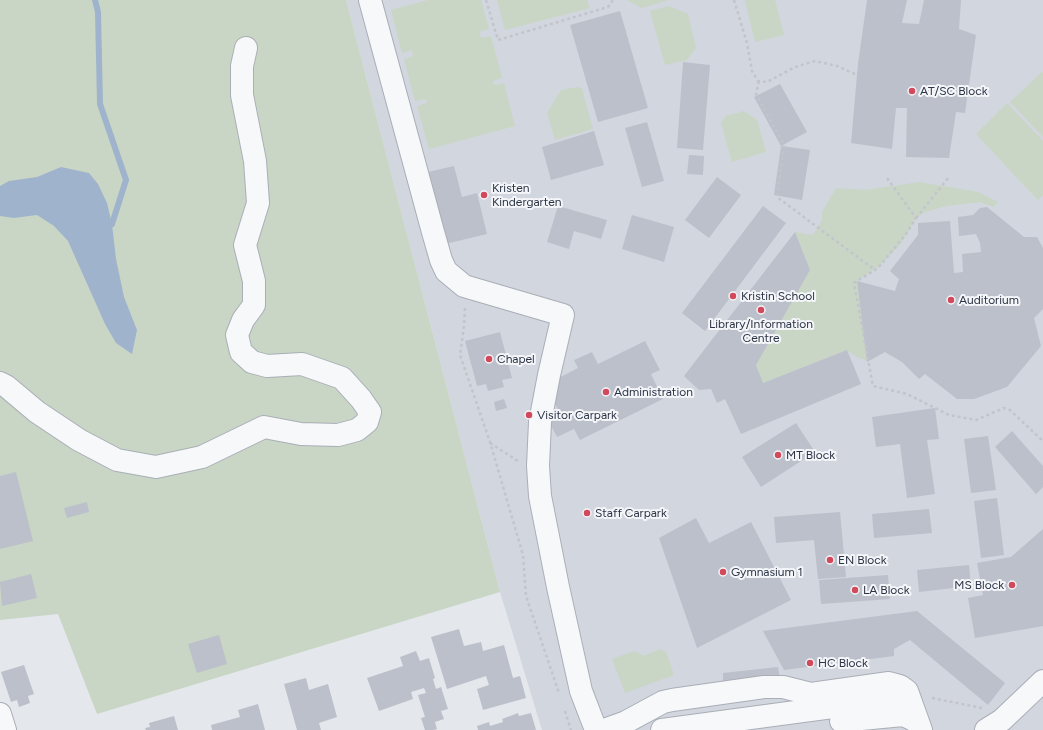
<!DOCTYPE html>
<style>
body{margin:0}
canvas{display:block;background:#e4e7ec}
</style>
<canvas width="1043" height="730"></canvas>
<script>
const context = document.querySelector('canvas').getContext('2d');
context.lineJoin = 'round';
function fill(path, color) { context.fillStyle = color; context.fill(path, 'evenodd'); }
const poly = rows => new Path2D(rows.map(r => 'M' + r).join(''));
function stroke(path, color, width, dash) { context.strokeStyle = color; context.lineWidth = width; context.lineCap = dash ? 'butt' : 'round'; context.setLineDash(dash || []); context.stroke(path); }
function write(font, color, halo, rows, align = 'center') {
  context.font = font + ' Figtree,sans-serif'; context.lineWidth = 4; context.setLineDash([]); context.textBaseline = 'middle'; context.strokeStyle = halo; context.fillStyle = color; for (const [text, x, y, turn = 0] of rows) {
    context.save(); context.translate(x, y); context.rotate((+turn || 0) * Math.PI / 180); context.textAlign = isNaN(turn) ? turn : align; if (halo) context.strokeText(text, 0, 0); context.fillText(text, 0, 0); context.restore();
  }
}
fill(poly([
 [346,0,1043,0,1043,730,542,730,500,592]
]), '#d2d6de');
fill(poly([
 [0,0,346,0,500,592,97,714,58,614,0,620],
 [428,0,481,0,489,29,479,32,481,38,491,36,502,78,493,81,494,85,504,83,515,126,429,149,417,106,427,103,426,99,415,101,404,59,413,56,412,50,402,53,391,10],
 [497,0,587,0,590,8,505,30],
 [627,0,669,0,642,8],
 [745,0,775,0,784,35,755,42],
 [669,6,688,14,696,48,687,60,665,65,650,11],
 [1042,72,1043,73,1043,137,1010,102],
 [577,87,582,89,593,129,555,140,547,113,561,90],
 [1007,103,1043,141,1043,195,1038,200,976,134],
 [744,111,757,120,766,152,732,162,721,123,726,116],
 [919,182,978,192,998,202,993,207,980,202,946,206,925,212,916,218,900,245,880,265,857,281,867,361,855,356,847,350,763,383,756,365,810,270,795,232,813,235,822,220,822,212,836,188,865,190],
 [660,649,666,652,674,675,625,693,612,659,634,651,644,656]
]), '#c9d6c5');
fill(poly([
 [61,167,89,173,98,184,107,203,112,224,116,259,124,297,137,330,132,354,116,343,105,324,68,241,54,226,37,215,14,218,0,216,0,186,9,181,37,177]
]), '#9fb4cc');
stroke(poly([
 [95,0,98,12,100,104,126,180,112,224]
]), '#9fb4cc', 6);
fill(poly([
 [867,0,907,0,902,23,919,24,924,0,961,0,959,29,976,35,965,113,956,112,949,158,906,157,907,108,896,108,892,149,851,143,858,64],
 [620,11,648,108,598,122,570,25],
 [683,62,710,65,703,150,677,148],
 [780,84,807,132,781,146,754,97],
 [647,122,664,181,642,187,625,128],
 [594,131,604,165,551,180,542,147],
 [781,146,810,150,802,200,774,195],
 [689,155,704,156,703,175,687,174],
 [454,166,462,197,477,193,487,234,445,244,428,172],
 [717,177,741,195,709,238,685,220],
 [558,206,607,220,601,239,574,231,569,249,547,242],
 [763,206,786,223,705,331,682,313],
 [987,207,1024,237,1037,237,1043,248,1043,309,1034,318,1041,346,1007,387,974,399,957,399,925,374,919,379,902,362,885,352,867,362,857,281,895,291,899,279,890,271,918,235,918,223,950,221,954,273,963,272,962,254,981,252,980,243,976,234,959,236,958,217,973,215,980,208],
 [632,215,674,227,664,262,622,249],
 [795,232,810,270,756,365,763,383,847,350,861,384,741,434,725,399,717,403,711,389,699,390,684,376],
 [500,332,512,378,502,380,504,387,488,391,486,384,477,386,465,341],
 [645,341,660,370,651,374,663,399,580,440,574,429,557,437,548,420,560,414,550,393,551,382,578,368,574,360,592,352,598,364],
 [504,399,507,408,496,411,494,402],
 [935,408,939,439,927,440,935,494,907,498,900,444,876,447,872,417],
 [796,423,815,452,761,487,742,457],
 [1012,431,1043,466,1043,487,1036,494,995,447],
 [988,436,996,490,971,493,964,439],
 [16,472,33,541,0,549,0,476],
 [997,498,1004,555,981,558,974,501],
 [87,502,89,512,67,518,64,508],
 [929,509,932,533,874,538,872,514],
 [840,512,846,577,818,579,814,540,776,543,774,517],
 [696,518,709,543,751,522,791,600,697,648,659,538],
 [1043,529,1043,626,975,638,968,598,983,595,977,563,1011,557],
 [969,565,971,586,919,592,917,570],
 [31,574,37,598,2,606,0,582],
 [888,575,890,599,821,604,819,580],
 [917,611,1005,683,988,705,910,640,894,649,894,656,784,670,763,631],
 [459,629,464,646,481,642,483,651,504,645,513,678,520,676,526,698,483,710,477,689,489,685,486,676,447,689,431,637],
 [219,635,227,664,197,673,188,644],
 [416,651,420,661,429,658,435,678,433,679,436,689,441,687,448,709,441,711,444,719,435,722,437,729,434,730,425,730,421,718,425,717,418,695,426,693,424,688,411,692,413,699,379,711,367,678,403,666,400,657],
 [24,665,34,694,28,696,30,703,19,707,17,700,11,702,1,672],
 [778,667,780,679,723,686,723,673],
 [306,678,309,690,328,684,337,717,319,723,321,730,297,730,284,684],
 [258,704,265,730,212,730,211,725,240,717,238,710],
 [518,713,519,716,531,713,536,730,478,730,477,726,489,722,490,726,503,722,502,719],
 [174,716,178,730,146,730,145,728,150,727,149,723]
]), '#bbc0ca');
const minor = poly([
 [370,0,433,232,441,260,446,271,464,286,563,315,549,375,540,422,538,466,540,496,558,587,581,691,596,730],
 [0,383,6,386,37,412,79,440,117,460,156,467,202,457,264,427,301,434,338,435,357,430,367,422,370,412,361,399,342,378,302,364,267,366,252,362,241,352,237,335,243,320,254,305,254,281,245,245,258,203,255,161,242,95,242,66,246,48],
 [0,714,5,730],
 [841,721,903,715,912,719,917,722],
 [604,730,626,722,663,702,672,700,764,687,783,687,811,694,889,683,900,686,907,691,921,730],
 [662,730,885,700,897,702,908,708,916,716],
 [986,730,1002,720,1043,681]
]);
stroke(minor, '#a9aeb7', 24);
stroke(poly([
 [486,0,498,40,608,7,613,0],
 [734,0,747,43,752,71,758,81,767,82,795,67,815,61,837,66,857,75],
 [759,81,756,94,784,145,777,197,875,270],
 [887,178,916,218,906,234,878,268,854,283,873,386,907,394,949,415,976,420,1004,408,1010,410,1043,441],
 [916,218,949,177],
 [465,308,464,326,460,355,490,442,523,555,526,596,559,693],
 [490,443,518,461],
 [932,698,982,708],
 [565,711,571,730]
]), '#c2c5cb', 2.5, [3, 3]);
stroke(minor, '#f7f8fa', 22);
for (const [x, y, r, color] of [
 [912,91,4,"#d1495b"],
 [484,195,4,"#d1495b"],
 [733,296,4,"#d1495b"],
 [951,300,4,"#d1495b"],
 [761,310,4,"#d1495b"],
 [489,359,4,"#d1495b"],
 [606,392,4,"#d1495b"],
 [529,415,4,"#d1495b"],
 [778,455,4,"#d1495b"],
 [587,513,4,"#d1495b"],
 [830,560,4,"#d1495b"],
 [723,572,4,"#d1495b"],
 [1012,585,4,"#d1495b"],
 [855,590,4,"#d1495b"],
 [810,663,4,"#d1495b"]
]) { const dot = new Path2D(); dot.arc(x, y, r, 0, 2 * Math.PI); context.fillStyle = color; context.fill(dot); stroke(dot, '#f4f6f9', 1.5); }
write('12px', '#2b3445', '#f4f6f9', [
 ["AT/SC Block",920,91],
 ["Kristen",492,188],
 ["Kindergarten",492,202],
 ["Kristin School",741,296],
 ["Auditorium",959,300],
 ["Library/Information",761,324,"center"],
 ["Centre",761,338,"center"],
 ["Chapel",497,359],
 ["Administration",614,392],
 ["Visitor Carpark",537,415],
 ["MT Block",786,455],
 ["Staff Carpark",595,513],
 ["EN Block",838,560],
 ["Gymnasium 1",731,572],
 ["MS Block",1004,585,"right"],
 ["LA Block",863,590],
 ["HC Block",818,663]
], 'left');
</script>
